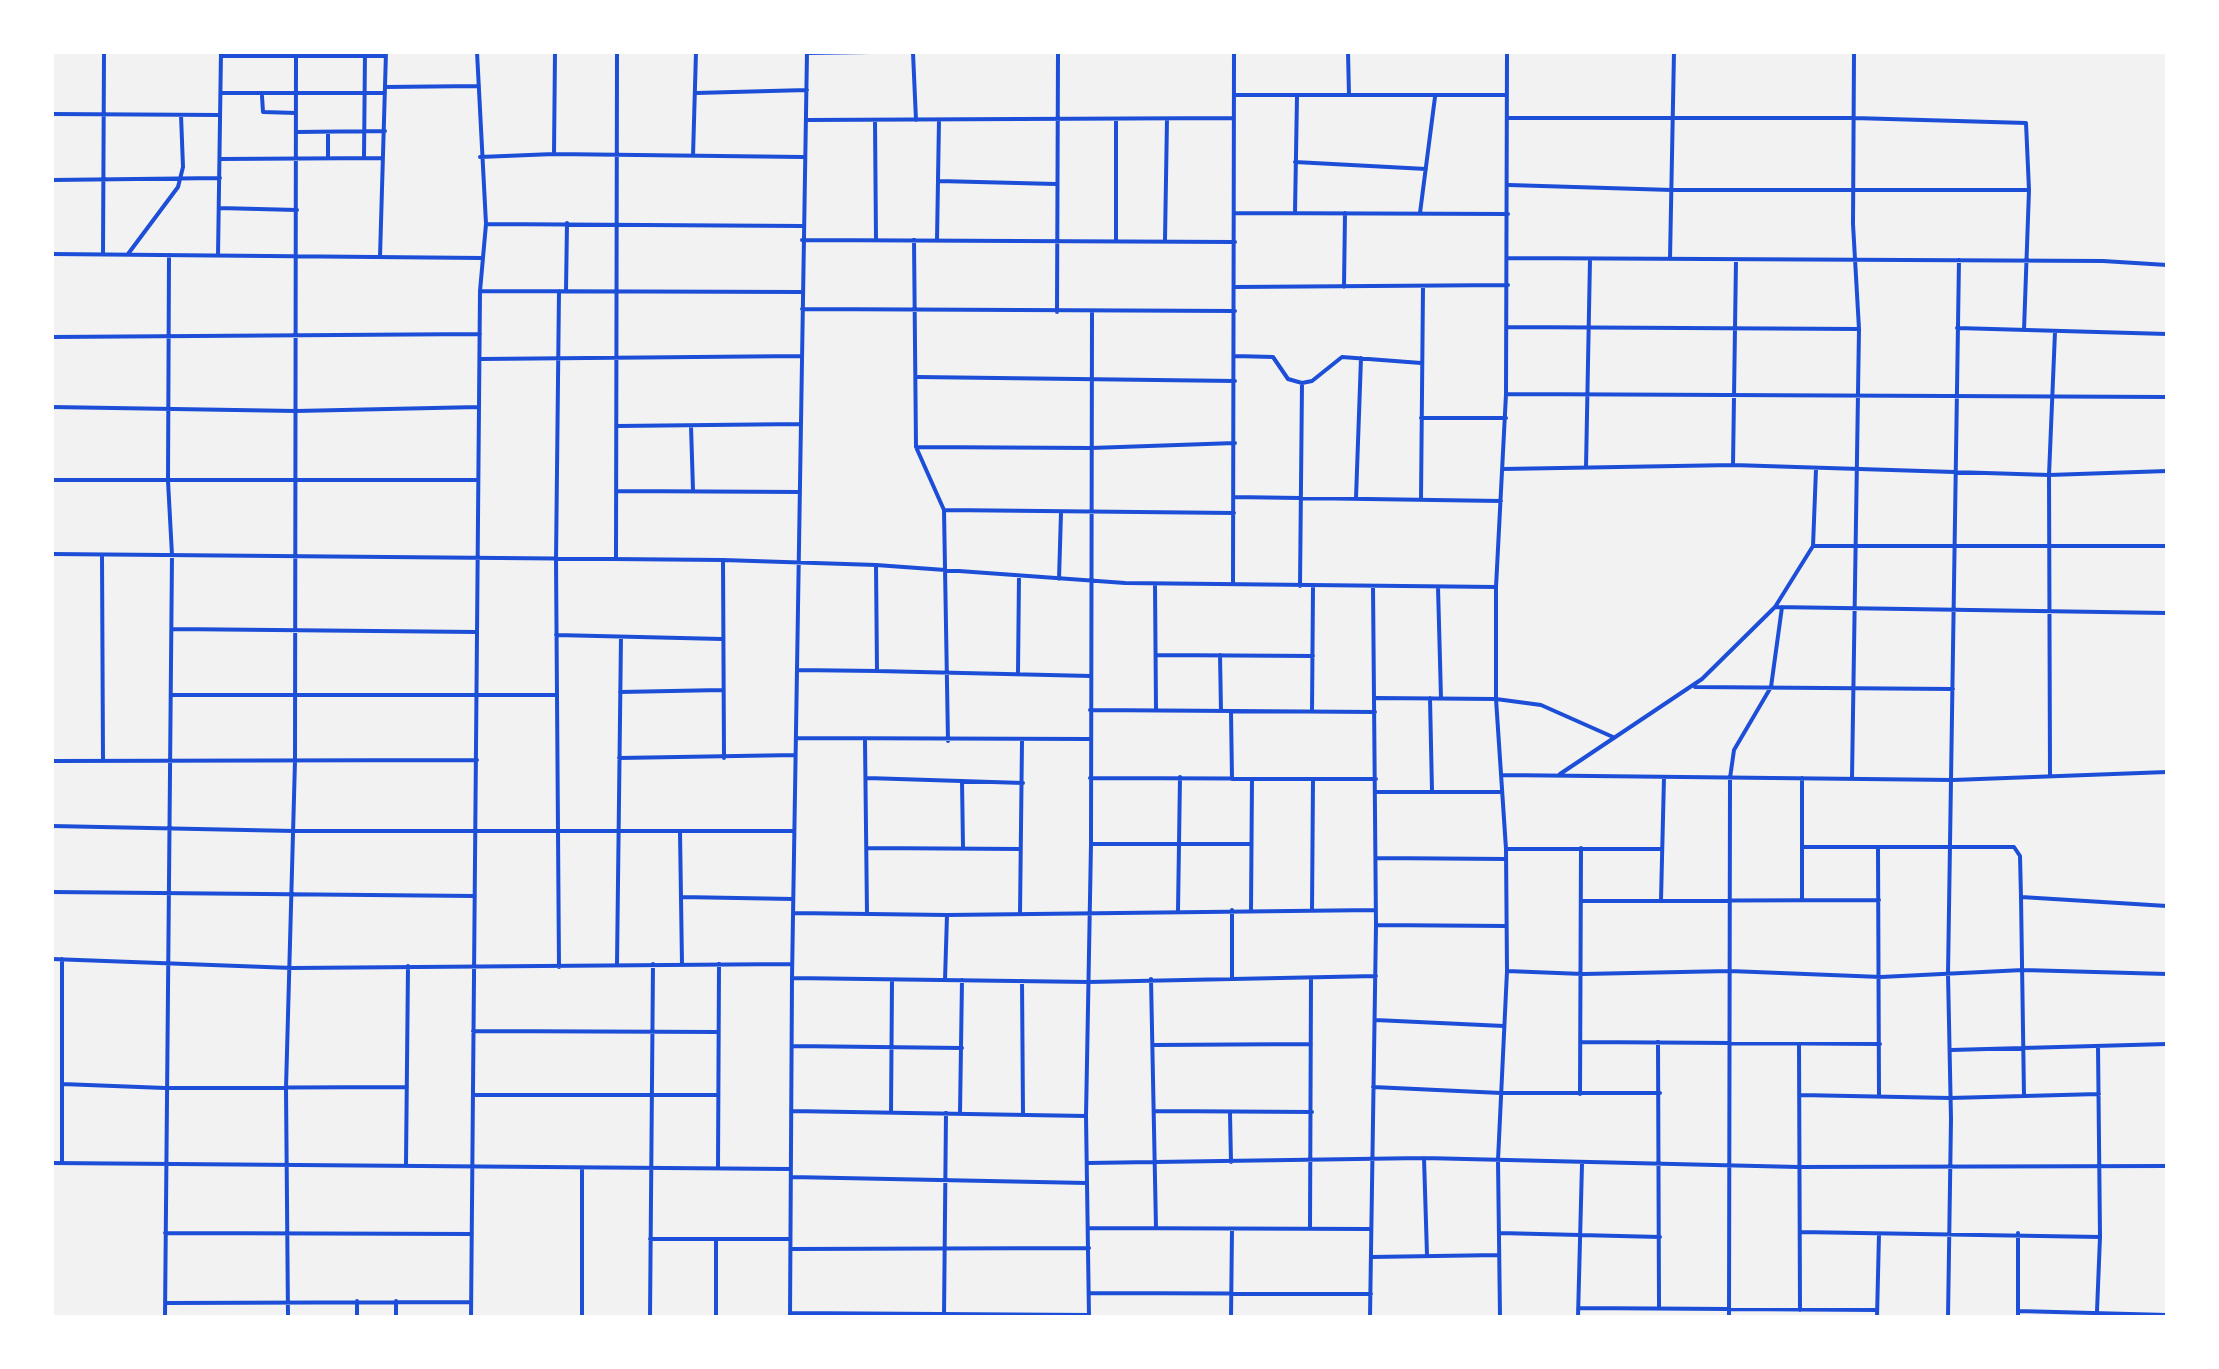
<!DOCTYPE html>
<style>
body{margin:0}
#map{position:relative;width:2219px;height:1369px;overflow:hidden;background:#f2f2f2;font-family:"Fira Sans",sans-serif}
canvas{display:block}
.frame{position:absolute;inset:0;border:54px solid #fff;pointer-events:none}
</style>
<div id="map">
<canvas width="2219" height="1369"></canvas>
<div class="frame"></div>
</div>
<script>
const context = document.querySelector('canvas').getContext('2d');
context.lineJoin = 'round';
const poly = rows => new Path2D(rows.map(r => 'M' + r).join(''));
function stroke(path, color, width, dash) { context.strokeStyle = color; context.lineWidth = width; context.lineCap = dash ? 'butt' : 'round'; context.setLineDash(dash || []); context.stroke(path); }
stroke(poly([
 [886,52,921,52],
 [1023,52,1186,52],
 [1348,52,1349,95],
 [808,53,870,52],
 [913,53,916,120],
 [221,56,386,56],
 [385,87,479,86],
 [221,93,385,93],
 [696,93,807,90],
 [1234,95,1507,95],
 [262,96,263,112,296,113],
 [52,114,220,115],
 [1508,118,1854,118,2026,123,2029,190,2024,330],
 [806,120,1233,118],
 [875,120,876,240],
 [296,132,385,131],
 [554,154,555,52],
 [693,156,696,52],
 [328,157,328,132],
 [364,157,365,52],
 [480,157,554,154,803,157],
 [220,159,383,158],
 [1295,162,1426,169],
 [52,180,220,178],
 [939,181,1056,184],
 [1509,185,1672,190,2029,190],
 [219,208,297,210],
 [1235,213,1508,214],
 [1295,213,1297,96],
 [1420,213,1435,97],
 [486,224,802,226],
 [802,240,1235,242],
 [914,240,916,447,944,510,948,741],
 [937,240,939,120],
 [1165,240,1167,119],
 [1116,241,1116,119],
 [52,254,482,258],
 [103,254,104,52],
 [128,254,178,187,183,167,181,115],
 [218,256,221,52],
 [380,257,386,52],
 [1508,258,2103,261,2167,265],
 [1670,259,1674,52],
 [1235,287,1508,285],
 [1344,287,1345,213],
 [480,291,802,292],
 [559,291,556,560,559,967],
 [566,291,567,223],
 [802,309,1235,311],
 [1057,312,1058,52],
 [1507,327,1859,329],
 [1957,328,2167,334],
 [52,337,480,334],
 [1235,356,1273,357,1288,379,1302,383,1312,381,1342,357,1421,363],
 [481,359,802,356],
 [918,377,1235,381],
 [1506,394,2167,397],
 [52,407,296,411,479,407],
 [1421,418,1506,418],
 [617,426,801,424],
 [691,426,693,490],
 [916,447,1091,448,1235,443],
 [1733,465,1736,260],
 [1586,467,1590,259],
 [1503,469,1733,465,2049,475,2167,471],
 [52,480,478,480],
 [616,491,800,492],
 [1233,497,1501,501],
 [1356,498,1361,358],
 [1421,499,1423,287],
 [945,510,1234,513],
 [1813,546,2167,546],
 [52,554,723,560,876,565,1125,583,1496,587],
 [102,555,103,760],
 [616,559,617,52],
 [723,560,724,758],
 [876,565,877,671,1091,676],
 [1059,579,1061,513],
 [1233,583,1234,52],
 [1155,584,1156,709],
 [1300,586,1302,383],
 [1438,587,1441,698],
 [1775,607,2167,613],
 [172,629,477,632],
 [556,635,722,639],
 [1157,655,1313,656],
 [1220,655,1221,711],
 [797,670,877,671],
 [1018,673,1019,576],
 [1695,687,1953,689],
 [620,692,722,690],
 [171,695,557,695],
 [1376,698,1496,699,1541,705,1613,737],
 [1430,698,1432,791],
 [1090,710,1375,712],
 [1231,712,1232,779],
 [1312,712,1313,587],
 [796,738,1089,739],
 [865,741,867,914],
 [619,758,795,755],
 [52,761,477,760],
 [1560,774,1702,679,1775,607,1813,546,1816,469],
 [1502,775,1953,780,2167,772],
 [2050,776,2049,475,2055,332],
 [867,778,1023,783],
 [1090,778,1376,779],
 [1852,778,1859,329,1853,224,1854,52],
 [962,781,963,847],
 [1376,792,1502,792],
 [52,826,294,831,794,831],
 [680,832,682,964],
 [1091,844,1251,844],
 [1803,847,2014,847,2020,856,2021,897],
 [868,848,1020,849],
 [1878,848,1879,1097],
 [1506,849,1661,849],
 [1376,858,1506,859],
 [52,892,475,896],
 [681,897,793,899],
 [1802,899,1802,778],
 [1661,900,1664,777],
 [1582,901,1879,900],
 [1251,910,1252,779],
 [1312,910,1313,779],
 [1178,911,1180,777],
 [793,913,947,915,1376,910],
 [1020,914,1022,741],
 [1376,925,1506,926],
 [52,959,292,968,792,964],
 [62,959,62,1163],
 [617,964,621,637],
 [1507,971,1583,974,1730,971,1881,977,2023,970,2167,974],
 [792,978,1089,982,1376,976],
 [1232,978,1232,910],
 [1151,979,1156,1228],
 [945,980,947,915],
 [1022,981,1023,1114],
 [1375,1020,1504,1026],
 [473,1031,718,1032],
 [1581,1042,1880,1044],
 [1658,1042,1659,1307],
 [1154,1045,1311,1044],
 [1799,1045,1800,1310],
 [792,1046,962,1048],
 [1951,1050,2167,1044],
 [62,1084,165,1088,407,1087],
 [1373,1087,1501,1093,1660,1093],
 [1580,1094,1581,848],
 [473,1095,718,1095],
 [1800,1095,1950,1098,2099,1094],
 [2024,1096,2021,897,2167,906],
 [791,1111,1086,1116],
 [1154,1111,1312,1112],
 [891,1113,892,980],
 [960,1113,962,980],
 [1230,1113,1231,1162],
 [1424,1158,1427,1255],
 [52,1163,789,1169],
 [406,1163,408,966],
 [1087,1163,1424,1158,1798,1167,2167,1166],
 [718,1168,719,964],
 [791,1177,1087,1183],
 [1089,1228,1369,1229],
 [1310,1228,1311,979],
 [1800,1232,2100,1237],
 [165,1233,472,1234],
 [1499,1233,1660,1237],
 [650,1239,790,1239],
 [716,1239,716,1317],
 [792,1249,1089,1248],
 [1371,1257,1499,1255],
 [1090,1293,1371,1294],
 [396,1301,396,1317],
 [166,1303,471,1302],
 [1578,1308,1877,1310],
 [2018,1311,2167,1315],
 [2097,1311,2100,1237,2098,1046],
 [790,1313,1089,1315],
 [165,1317,172,555,168,481,169,255],
 [288,1317,286,1088,295,761,296,52],
 [357,1317,357,1301],
 [471,1317,480,291,486,224,477,52],
 [582,1317,582,1169],
 [650,1317,653,964],
 [790,1317,792,978,807,52],
 [944,1317,946,1113],
 [1089,1317,1086,1116,1091,844,1092,313],
 [1231,1317,1232,1229],
 [1370,1317,1376,925,1373,586],
 [1500,1317,1498,1160,1507,971,1506,849,1496,699,1496,587,1506,394,1507,52],
 [1578,1317,1582,1164],
 [1729,1317,1730,778,1734,750,1771,687,1782,607],
 [1877,1317,1879,1234],
 [1948,1317,1951,1119,1948,974,1959,260],
 [2018,1317,2018,1233]
]), '#1d4ed8', 4);
</script>
